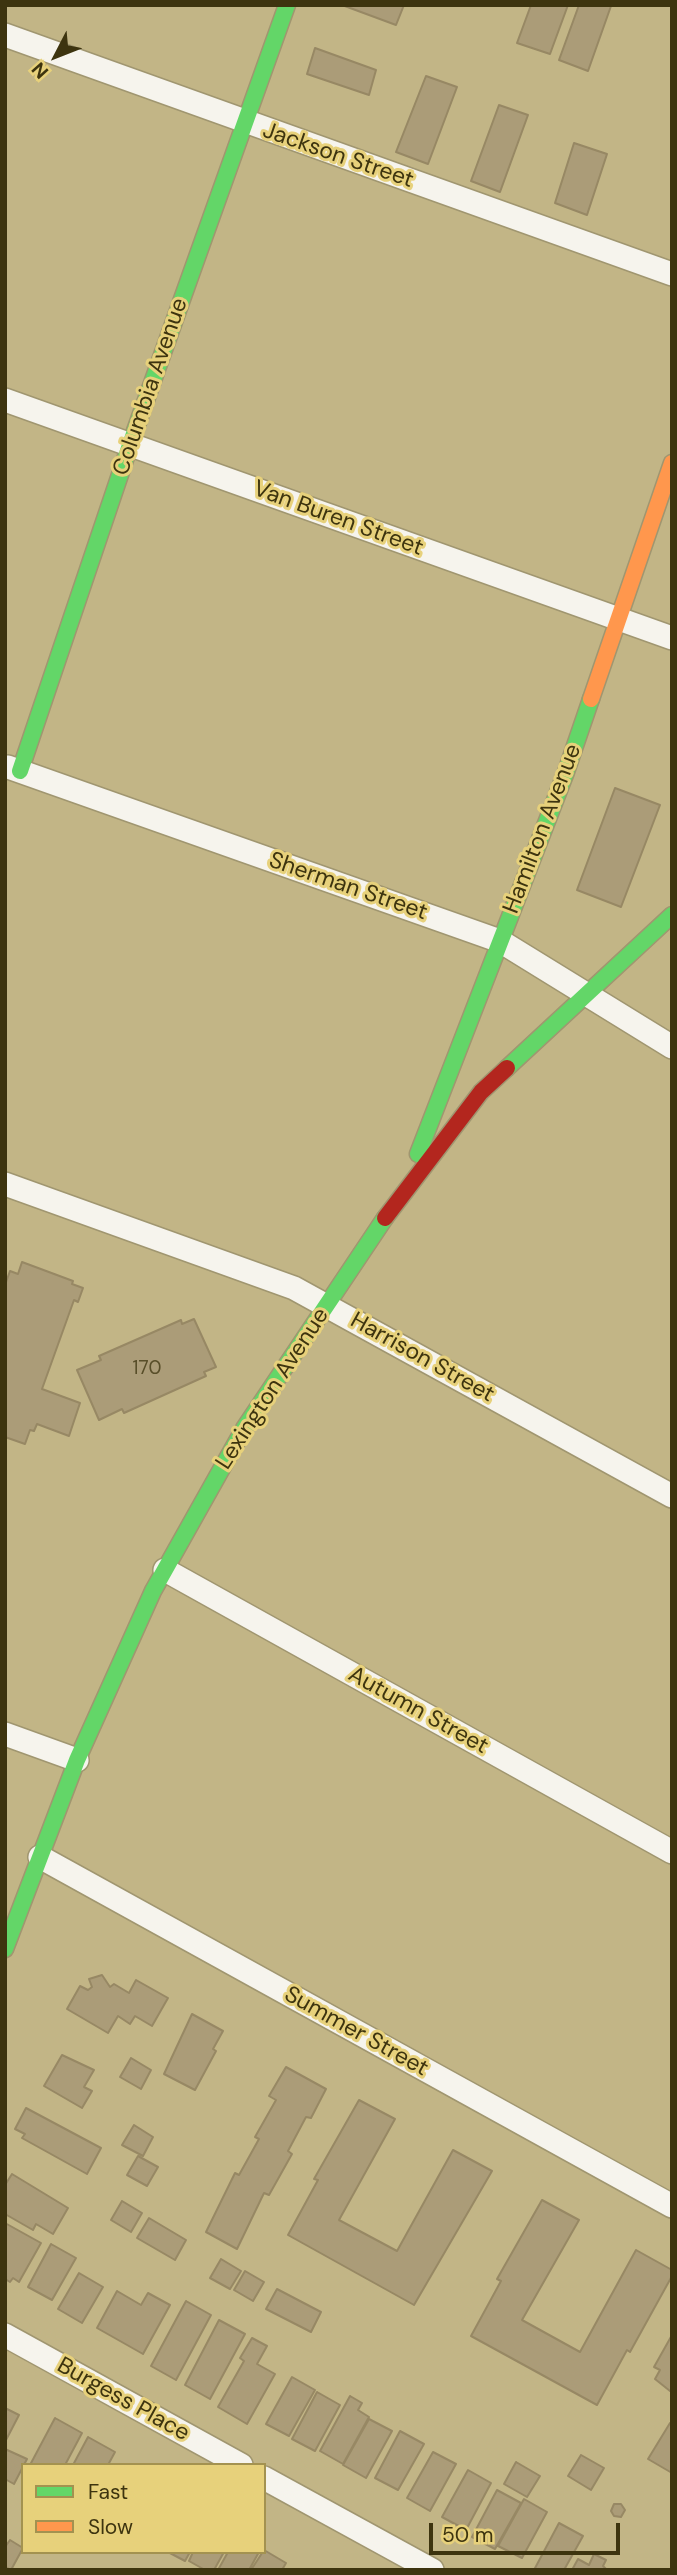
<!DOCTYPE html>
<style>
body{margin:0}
#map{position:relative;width:677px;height:2575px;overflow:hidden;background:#c2b586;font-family:"DM Sans",sans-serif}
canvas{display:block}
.frame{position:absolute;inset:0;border:7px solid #3d340f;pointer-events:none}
.legend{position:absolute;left:21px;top:2463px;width:245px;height:91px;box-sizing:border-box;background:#e7d17b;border:2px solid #a39250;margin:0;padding:9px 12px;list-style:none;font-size:21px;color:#3d340f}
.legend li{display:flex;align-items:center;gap:14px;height:35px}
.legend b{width:35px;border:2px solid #a39250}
.north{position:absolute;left:21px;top:21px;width:70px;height:70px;-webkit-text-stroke:5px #e7d17b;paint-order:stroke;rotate:228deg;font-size:19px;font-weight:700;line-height:28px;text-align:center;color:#3d340f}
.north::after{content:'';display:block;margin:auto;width:24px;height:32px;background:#3d340f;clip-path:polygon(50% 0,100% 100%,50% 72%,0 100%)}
.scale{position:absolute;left:429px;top:2523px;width:191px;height:32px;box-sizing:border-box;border:4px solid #3d340f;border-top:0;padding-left:9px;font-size:21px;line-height:24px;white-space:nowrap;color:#3d340f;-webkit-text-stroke:5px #e7d17b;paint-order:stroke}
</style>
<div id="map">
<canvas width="677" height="2575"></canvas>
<div class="frame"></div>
<ul class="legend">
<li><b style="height:9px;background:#63d668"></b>Fast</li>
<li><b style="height:9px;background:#ff974d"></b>Slow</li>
</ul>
<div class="north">N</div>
<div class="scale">50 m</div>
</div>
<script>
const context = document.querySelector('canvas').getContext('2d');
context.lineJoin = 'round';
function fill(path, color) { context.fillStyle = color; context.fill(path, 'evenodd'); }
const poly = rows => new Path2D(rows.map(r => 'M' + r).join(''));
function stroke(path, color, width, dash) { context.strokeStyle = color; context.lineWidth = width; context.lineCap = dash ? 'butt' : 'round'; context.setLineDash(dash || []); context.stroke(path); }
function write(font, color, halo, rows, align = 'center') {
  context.font = font + ' "DM Sans",sans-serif'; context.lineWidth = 6; context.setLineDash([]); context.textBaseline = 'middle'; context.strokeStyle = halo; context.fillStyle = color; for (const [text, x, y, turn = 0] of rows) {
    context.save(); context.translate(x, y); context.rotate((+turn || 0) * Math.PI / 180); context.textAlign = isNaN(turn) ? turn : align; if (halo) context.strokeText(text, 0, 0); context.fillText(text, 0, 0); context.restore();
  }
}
const building = poly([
 [342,5,404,5,396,25,342,5],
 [531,5,568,5,550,54,517,43,531,5],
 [579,5,611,6,588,71,559,60,579,5],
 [315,48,376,70,369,95,307,74,315,48],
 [426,76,457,87,428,164,396,152,426,76],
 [499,105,528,115,500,192,471,181,499,105],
 [574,143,607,154,587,215,555,203,574,143],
 [615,788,660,805,621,907,577,890,615,788],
 [22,1262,73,1281,72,1284,83,1288,78,1302,74,1300,42,1389,80,1403,69,1436,37,1424,34,1431,30,1430,25,1444,5,1437,5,1285,10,1271,18,1274,22,1262],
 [194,1319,216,1367,204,1372,206,1376,124,1413,122,1409,99,1420,77,1370,101,1360,99,1356,181,1320,182,1324,194,1319],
 [102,1975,110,1987,114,1984,129,1993,136,1980,168,1998,152,2026,135,2016,130,2024,118,2016,108,2033,67,2009,80,1986,88,1990,92,1987,89,1979,102,1975],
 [192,2014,223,2031,213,2049,216,2051,195,2090,164,2074,192,2014],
 [62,2055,94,2070,84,2087,92,2091,82,2108,44,2086,62,2055],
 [131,2058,151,2070,141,2089,120,2077,131,2058],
 [286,2067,326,2089,311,2118,306,2117,288,2151,292,2154,269,2195,264,2193,237,2249,206,2232,235,2173,239,2175,259,2139,255,2137,276,2100,269,2096,286,2067],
 [359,2100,395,2119,339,2220,397,2251,453,2150,492,2171,414,2305,288,2235,318,2180,314,2179,359,2100],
 [26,2108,101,2148,87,2174,22,2138,25,2134,15,2129,26,2108],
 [134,2125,153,2137,143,2156,122,2145,134,2125],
 [138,2156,158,2167,147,2186,127,2175,138,2156],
 [12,2174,68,2208,53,2234,36,2224,33,2230,5,2214,5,2185,12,2174],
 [542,2200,579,2220,522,2320,580,2352,636,2250,672,2270,672,2276,630,2352,627,2350,597,2405,471,2336,501,2281,497,2279,542,2200],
 [122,2201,142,2213,131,2232,111,2220,122,2201],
 [149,2218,186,2240,175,2260,137,2238,149,2218],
 [5,2223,41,2243,19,2282,13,2278,10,2282,5,2279,5,2223],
 [51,2244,76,2258,52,2300,28,2287,51,2244],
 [221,2259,241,2271,230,2289,210,2278,221,2259],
 [245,2271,264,2282,253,2301,234,2290,245,2271],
 [79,2273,103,2287,82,2323,58,2309,79,2273],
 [277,2289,321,2312,311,2332,266,2309,277,2289],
 [117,2291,141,2305,148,2293,170,2305,143,2354,97,2328,117,2291],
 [186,2301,211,2315,176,2380,151,2366,186,2301],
 [219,2320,245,2334,210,2399,185,2385,219,2320],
 [672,2335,672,2390,670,2391,655,2379,660,2370,654,2367,672,2335],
 [252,2338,267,2346,257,2364,275,2374,247,2424,218,2407,244,2361,240,2358,252,2338],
 [292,2377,315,2390,289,2436,266,2424,292,2377],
 [317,2392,340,2405,315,2451,292,2439,317,2392],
 [350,2396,362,2403,358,2410,369,2417,343,2464,320,2451,350,2396],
 [5,2408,19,2415,5,2442,5,2408],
 [55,2418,82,2433,65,2465,30,2465,55,2418],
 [369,2419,392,2431,366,2478,343,2465,369,2419],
 [670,2423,672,2424,672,2473,648,2459,670,2423],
 [400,2431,424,2444,398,2490,375,2478,400,2431],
 [88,2437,115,2452,108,2465,73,2465,88,2437],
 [5,2449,27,2459,14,2484,5,2479,5,2449],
 [433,2452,456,2464,430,2511,407,2498,433,2452],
 [581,2455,604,2468,591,2490,568,2476,581,2455],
 [516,2462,540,2476,527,2497,504,2484,516,2462],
 [468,2470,491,2483,466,2530,442,2517,468,2470],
 [497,2490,521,2503,495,2549,472,2537,497,2490],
 [524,2499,547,2512,522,2558,498,2546,524,2499],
 [614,2504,621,2504,625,2510,621,2517,614,2516,611,2511,614,2504],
 [559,2523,583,2536,564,2570,534,2570,559,2523],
 [10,2540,23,2548,11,2570,5,2567,5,2547,10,2540],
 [264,2550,286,2563,282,2570,251,2570,264,2550],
 [168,2552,190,2552,185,2561,168,2552],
 [193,2552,224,2552,214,2570,205,2570,189,2561,193,2552],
 [228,2552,259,2552,249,2570,218,2570,228,2552],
 [594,2554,606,2560,603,2566,607,2570,572,2570,578,2559,589,2565,594,2554]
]);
fill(building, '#ab9c78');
stroke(building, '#978864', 2);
const street = poly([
 [5,35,672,274],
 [5,400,672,638],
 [8,767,500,941,672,1047],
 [5,1184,294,1288,672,1496],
 [165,1570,672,1852],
 [5,1734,77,1760],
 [40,1857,672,2206],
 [5,2335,241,2465],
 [264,2478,432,2570]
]);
const fast = poly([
 [20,771,130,445,287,5],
 [507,1068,672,915],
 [418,1154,566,772,591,699],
 [5,1949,77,1760,153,1591,245,1427,385,1218]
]);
const slow = poly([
 [591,699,672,463]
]);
const jam = poly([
 [385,1218,481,1092,507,1068]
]);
stroke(street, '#a09670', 26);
stroke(fast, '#a09670', 19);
stroke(slow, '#a09670', 19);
stroke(jam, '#a09670', 19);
stroke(street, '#f6f4ed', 23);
stroke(fast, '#63d668', 16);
stroke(slow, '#ff974d', 16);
stroke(jam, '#b3261e', 16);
write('19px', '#584e29', null, [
 ["170",147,1369]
]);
write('23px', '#3d340f', '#e7d17b', [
 ["Jackson Street",338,156,19],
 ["Columbia Avenue",151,387,-71],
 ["Van Buren Street",338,519,20],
 ["Hamilton Avenue",543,829,-69],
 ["Sherman Street",348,887,19],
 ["Harrison Street",422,1358,29],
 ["Lexington Avenue",273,1389,-57],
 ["Autumn Street",418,1711,29],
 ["Summer Street",356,2032,29],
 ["Burgess Place",123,2400,29]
]);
</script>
